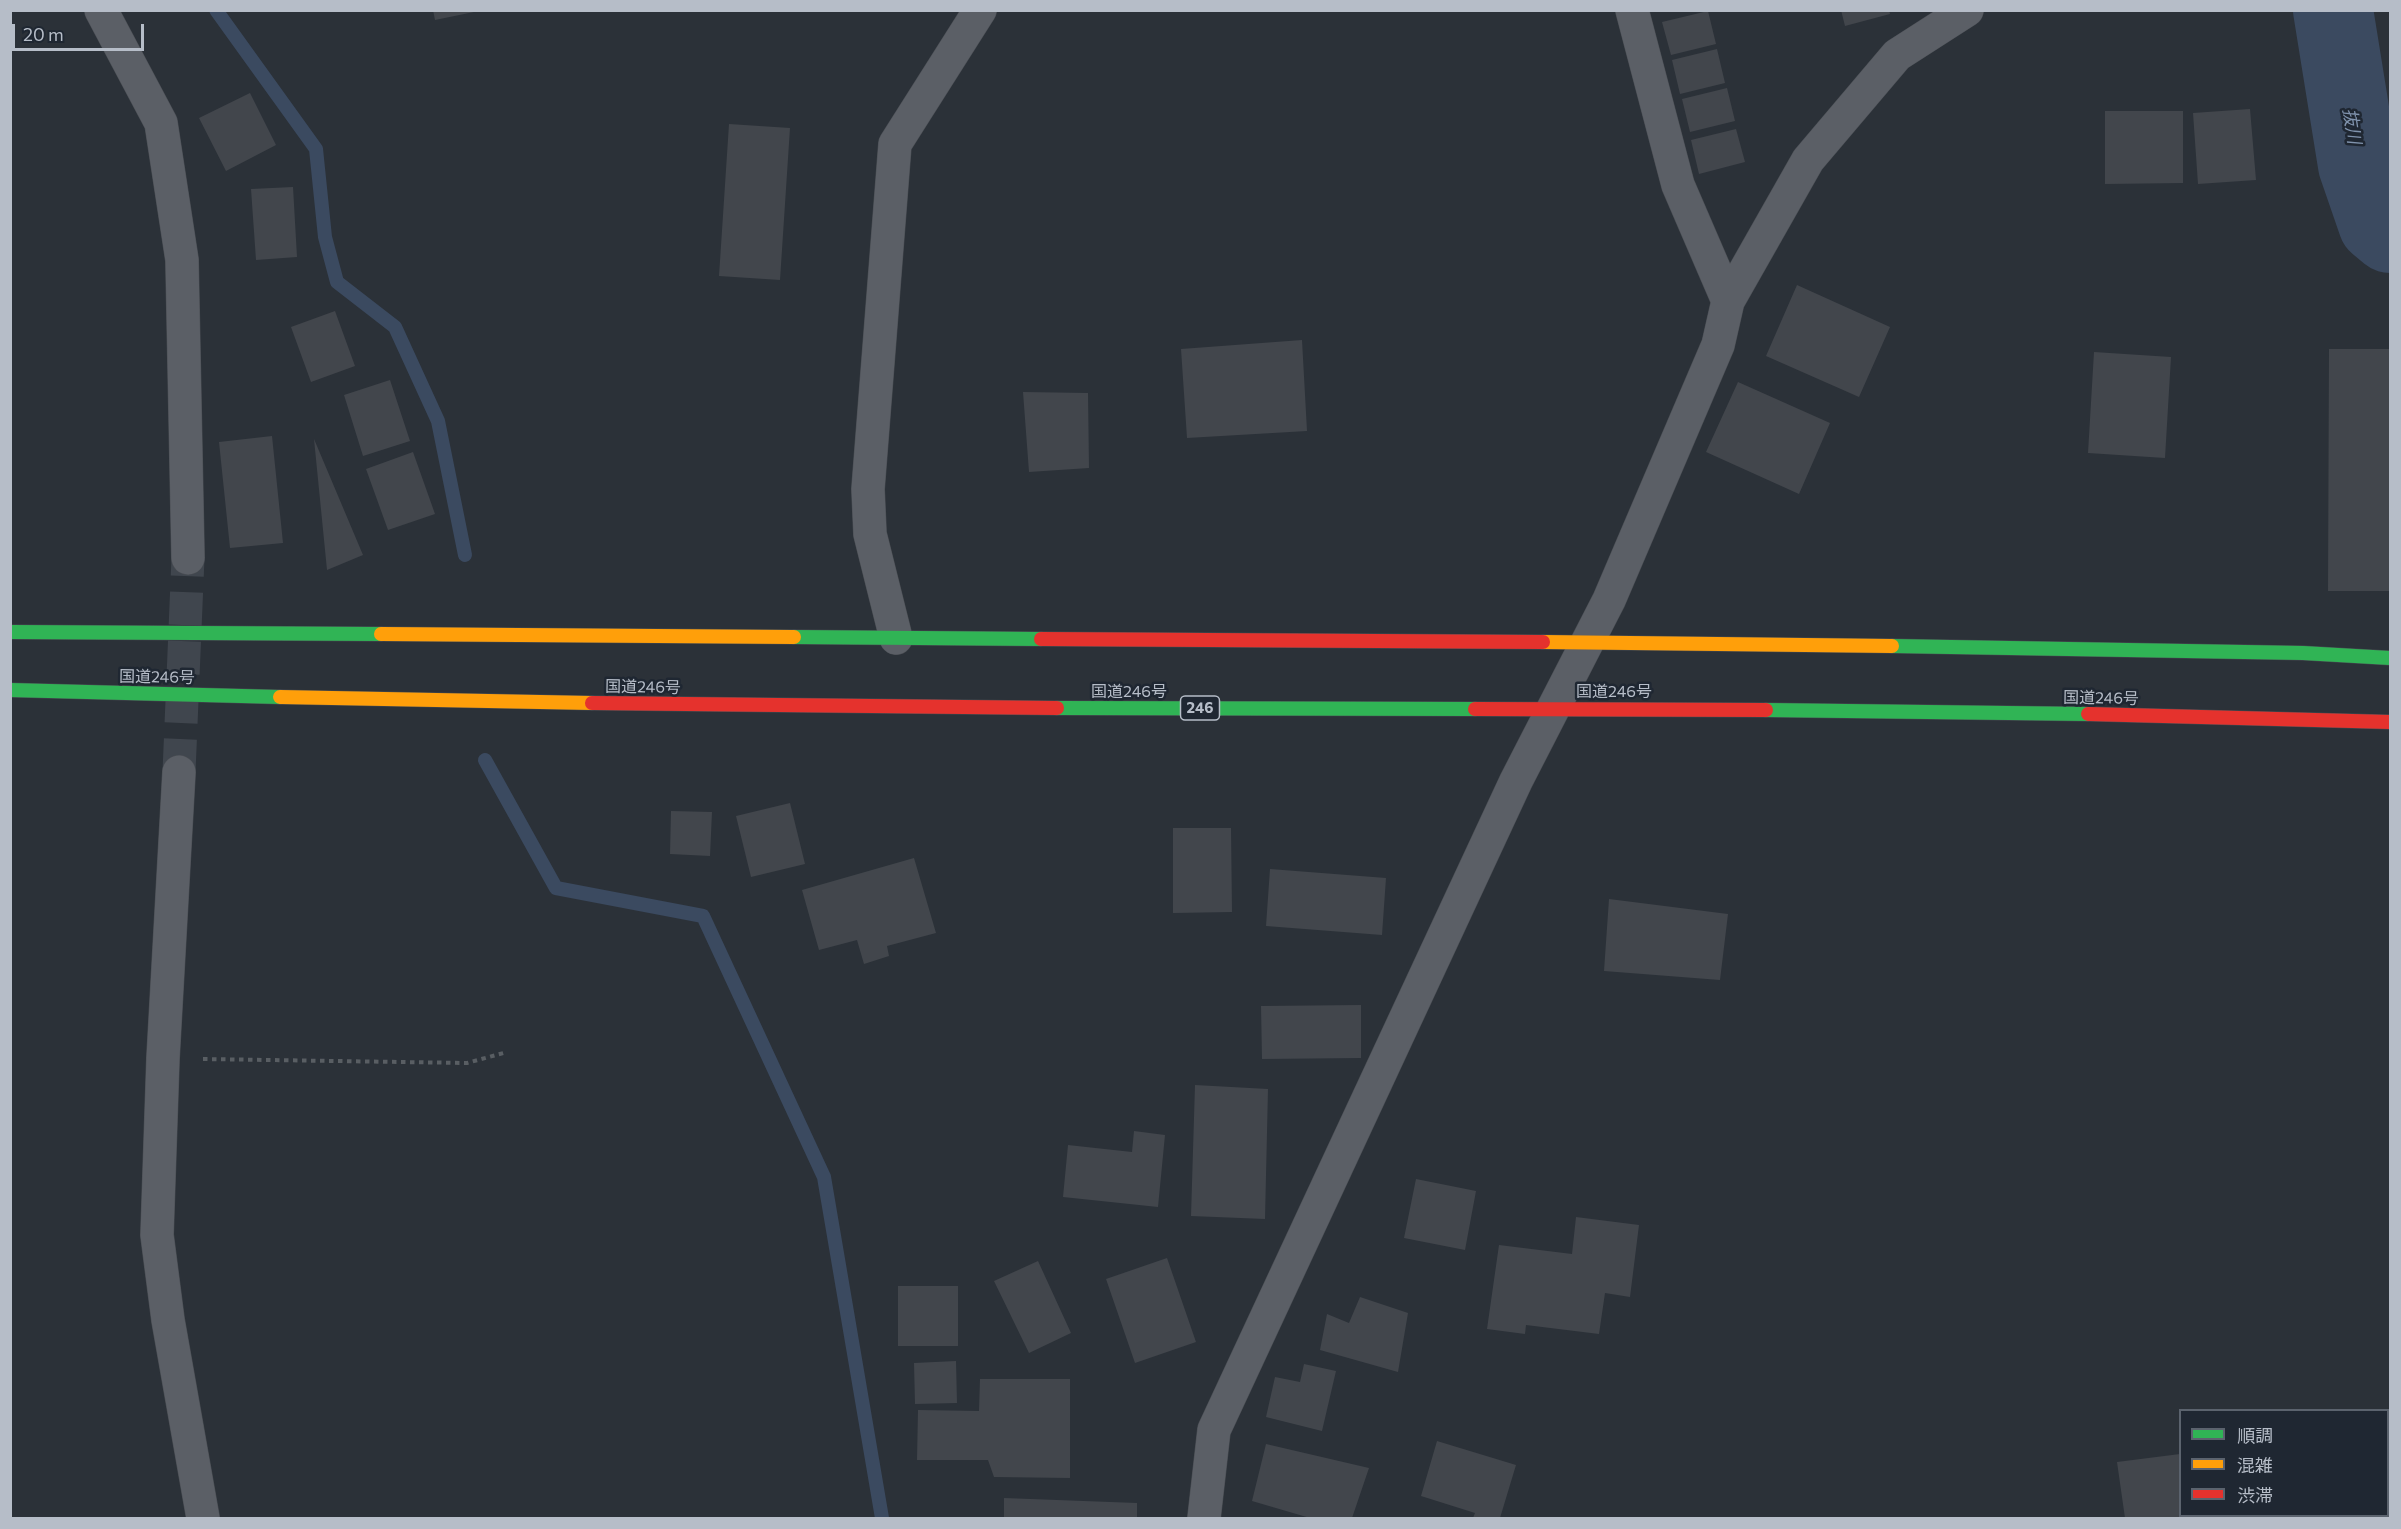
<!DOCTYPE html>
<meta charset="utf-8">
<style>
body{margin:0}
#map{position:relative;width:2401px;height:1529px;overflow:hidden;background:#2b3138;font-family:Commissioner,"Noto Sans JP",sans-serif}
canvas{display:block}
.frame{position:absolute;inset:0;border:12px solid #b6bdc8;pointer-events:none}
.legend{position:absolute;left:2179px;top:1409px;width:210px;height:108px;box-sizing:border-box;background:#1f2732;border:2px solid #5b636e;margin:0;padding:8px 10px;list-style:none;font-size:18px;color:#b6bdc8}
.legend li{display:flex;align-items:center;gap:12px;height:30px}
.legend b{width:30px;border:2px solid #5b636e}
.scale{position:absolute;left:12px;top:24px;width:132px;height:27px;box-sizing:border-box;border:3px solid #b6bdc8;border-top:0;padding-left:8px;font-size:18px;line-height:21px;white-space:nowrap;color:#b6bdc8;-webkit-text-stroke:4px #1f2732;paint-order:stroke}
</style>
<div id="map">
<canvas width="2401" height="1529"></canvas>
<div class="frame"></div>
<ul class="legend">
<li><b style="height:8px;background:#30b455"></b>順調</li>
<li><b style="height:8px;background:#ff9f0a"></b>混雑</li>
<li><b style="height:8px;background:#e5322d"></b>渋滞</li>
</ul>
<div class="scale">20 m</div>
</div>
<script>
const context = document.querySelector('canvas').getContext('2d');
context.lineJoin = 'round';
const poly = rows => new Path2D(rows.map(r => 'M' + r).join(''));
function stroke(path, color, width, dash) { context.strokeStyle = color; context.lineWidth = width; context.lineCap = dash ? 'butt' : 'round'; context.setLineDash(dash || []); context.stroke(path); }
function fill(path, color) { context.fillStyle = color; context.fill(path, 'evenodd'); }
function write(font, color, halo, rows, align = 'center') {
  context.font = font + ' Commissioner,"Noto Sans JP",sans-serif'; context.lineWidth = 5; context.setLineDash([]); context.textBaseline = 'middle'; context.strokeStyle = halo; context.fillStyle = color; for (const [text, x, y, turn = 0] of rows) {
    context.save(); context.translate(x, y); context.rotate((+turn || 0) * Math.PI / 180); context.textAlign = isNaN(turn) ? turn : align; if (halo) context.strokeText(text, 0, 0); context.fillText(text, 0, 0); context.restore();
  }
}
stroke(poly([
 [216,10,316,149,325,237,337,282,395,327,438,421,465,555],
 [485,760,556,888,703,916,824,1177,882,1518]
]), '#3b4a60', 14);
stroke(poly([
 [2333,10,2358,165,2378,223,2390,233]
]), '#3b4a60', 80);
fill(poly([
 [433,10,474,10,474,12,435,20],
 [1841,10,1889,10,1890,14,1845,26],
 [1708,11,1716,44,1671,55,1662,22],
 [1717,49,1725,83,1680,94,1672,60],
 [1727,88,1735,121,1690,132,1682,99],
 [250,93,276,145,226,171,199,118],
 [2250,109,2256,180,2198,184,2193,113],
 [2105,111,2183,111,2183,183,2105,184],
 [729,124,790,128,780,280,719,276],
 [1736,129,1745,162,1699,174,1691,140],
 [293,187,297,257,256,260,251,189],
 [1797,285,1890,327,1859,397,1766,356],
 [335,311,355,366,311,382,291,327],
 [1302,340,1307,431,1187,438,1181,349],
 [2329,349,2390,349,2390,591,2328,591],
 [2094,352,2171,357,2165,458,2088,453],
 [390,380,410,441,363,456,344,395],
 [1738,382,1830,423,1799,494,1706,452],
 [1023,392,1088,393,1089,468,1029,472],
 [272,436,283,543,230,548,219,442],
 [314,439,363,555,327,570],
 [413,452,435,514,388,530,366,469],
 [790,803,805,864,751,877,736,816],
 [671,811,712,812,710,856,670,854],
 [1173,828,1231,828,1232,912,1173,913],
 [914,858,936,933,887,946,889,956,864,964,857,940,819,950,802,890],
 [1270,869,1386,878,1382,935,1266,926],
 [1609,899,1728,914,1720,980,1604,971],
 [1361,1005,1361,1058,1262,1059,1261,1006],
 [1195,1085,1268,1089,1265,1219,1191,1216],
 [1134,1131,1165,1135,1158,1207,1063,1197,1068,1145,1132,1152],
 [1416,1179,1476,1191,1465,1250,1404,1238],
 [1576,1217,1639,1225,1630,1297,1605,1293,1599,1334,1526,1325,1525,1334,1487,1329,1499,1245,1572,1254],
 [1167,1258,1196,1342,1135,1363,1106,1279],
 [1038,1261,1071,1333,1029,1353,994,1281],
 [898,1286,958,1286,958,1346,898,1346],
 [1360,1297,1408,1313,1398,1372,1320,1350,1327,1314,1349,1323],
 [956,1361,957,1403,915,1404,914,1363],
 [1304,1364,1336,1371,1322,1431,1266,1417,1275,1377,1300,1382],
 [980,1379,1070,1379,1070,1478,994,1477,988,1460,917,1460,918,1410,979,1411],
 [1437,1441,1516,1465,1500,1518,1473,1518,1475,1513,1421,1496],
 [1266,1444,1369,1468,1352,1518,1310,1518,1252,1501],
 [2180,1454,2180,1516,2223,1516,2224,1518,2125,1518,2117,1462],
 [1004,1498,1137,1503,1137,1518,1004,1518]
]), '#42464c');
stroke(poly([
 [179,772,188,558]
]), '#40464e', 33, [33, 16]);
const street = poly([
 [101,10,161,123,182,260,188,558],
 [1632,10,1678,185,1728,301],
 [896,638,870,534,868,489,895,144,980,10],
 [179,772,163,1058,157,1235,168,1320,203,1518],
 [1204,1518,1214,1430,1516,781,1609,600,1718,345,1728,301,1808,160,1897,55,1967,10]
]);
const fast = poly([
 [10,632,381,634],
 [794,637,1041,639],
 [1892,646,2303,653,2390,658],
 [10,690,280,697],
 [1057,708,1475,709],
 [1766,710,2088,714]
]);
const slow = poly([
 [381,634,794,637],
 [1543,642,1892,646],
 [280,697,592,703]
]);
const jam = poly([
 [1041,639,1543,642],
 [592,703,1057,708],
 [1475,709,1766,710],
 [2088,714,2390,722]
]);
stroke(street, '#494d53', 34);
stroke(fast, '#484d53', 15);
stroke(slow, '#484d53', 15);
stroke(jam, '#484d53', 15);
stroke(poly([
 [203,1059,467,1063,507,1052]
]), '#595e63', 4, [4.5, 4.5]);
stroke(street, '#5b5f66', 33);
stroke(fast, '#30b455', 14);
stroke(slow, '#ff9f0a', 14);
stroke(jam, '#e5322d', 14);
for (const [x, y, w] of [
 [1200,708,39]
]) { const box = new Path2D(); box.roundRect(x - w / 2, y - 12, w, 24, 4.5); context.fillStyle = '#1f2732'; context.fill(box); stroke(box, '#b6bdc8', 1.5); }
write('bold 15px', '#b6bdc8', null, [
 ["246",1200,708]
]);
write('16px', '#b6bdc8', '#1f2732', [
 ["国道246号",157,677,1],
 ["国道246号",643,687,1],
 ["国道246号",1129,692],
 ["国道246号",1614,692],
 ["国道246号",2101,698,1]
]);
write('italic 18px', '#8093ad', '#1f2732', [
 ["抜川",2352,126,81]
]);
</script>
